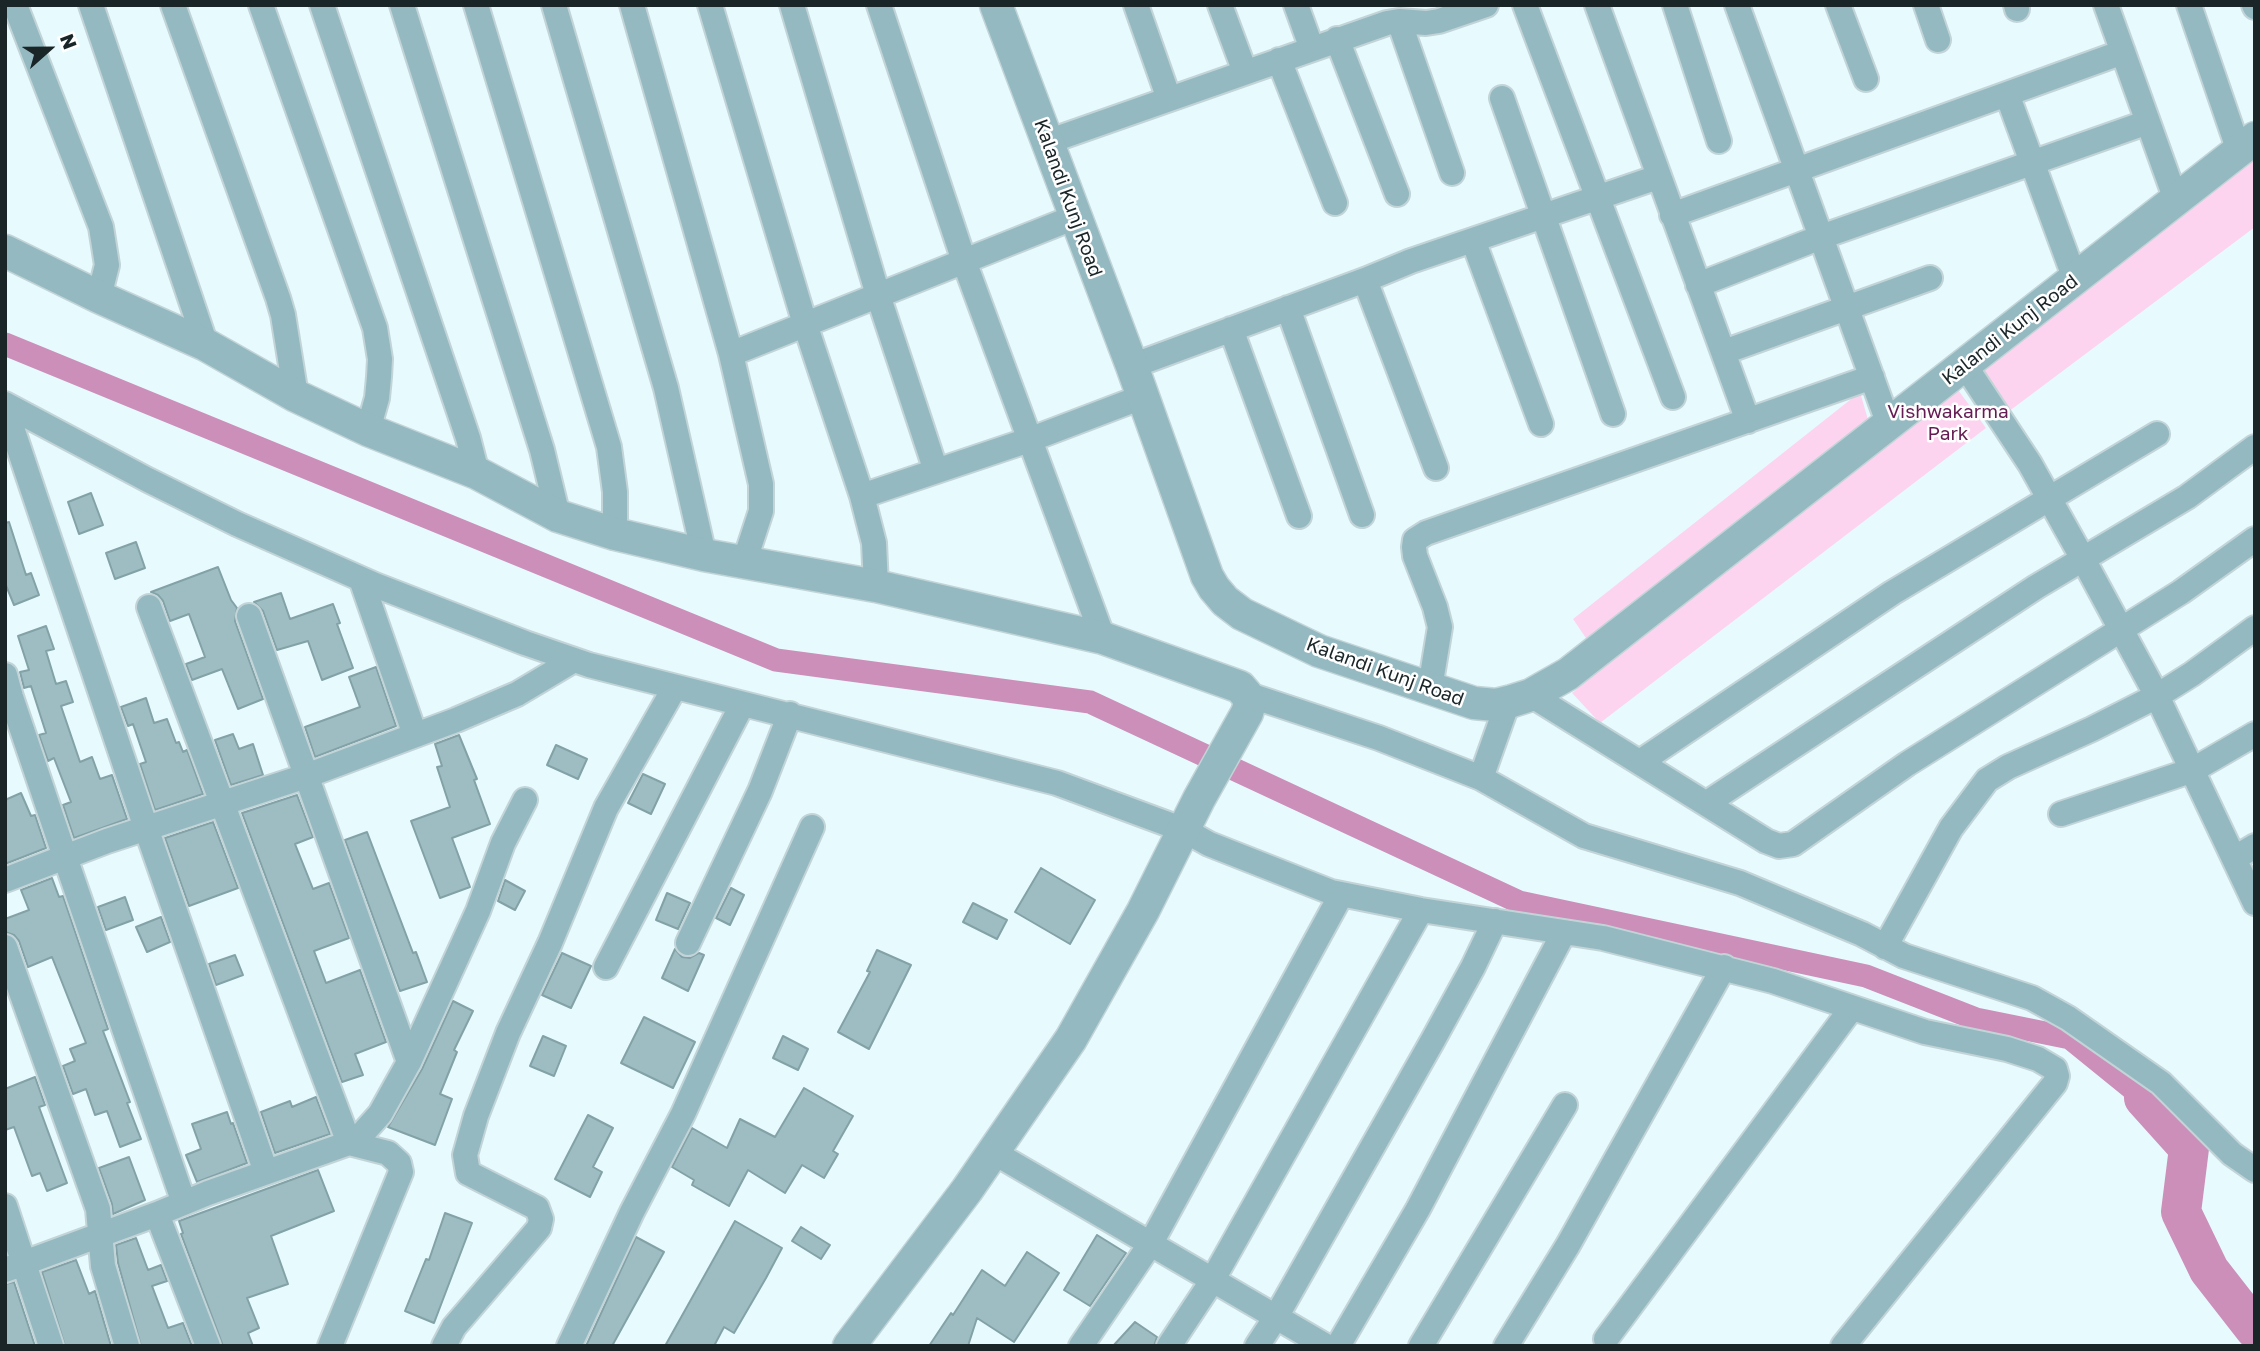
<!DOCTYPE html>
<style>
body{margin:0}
#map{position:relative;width:2260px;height:1351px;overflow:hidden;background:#e7fbfe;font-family:"Golos Text",sans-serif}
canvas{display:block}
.frame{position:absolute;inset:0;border:7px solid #192527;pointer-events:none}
.north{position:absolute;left:14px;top:14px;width:70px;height:70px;-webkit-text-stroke:5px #fff;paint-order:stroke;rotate:69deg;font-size:19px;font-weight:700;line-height:28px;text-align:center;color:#192527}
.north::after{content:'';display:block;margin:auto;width:24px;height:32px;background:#192527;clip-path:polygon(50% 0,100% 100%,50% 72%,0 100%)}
</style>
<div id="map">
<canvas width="2260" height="1351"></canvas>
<div class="frame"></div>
<div class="north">N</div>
</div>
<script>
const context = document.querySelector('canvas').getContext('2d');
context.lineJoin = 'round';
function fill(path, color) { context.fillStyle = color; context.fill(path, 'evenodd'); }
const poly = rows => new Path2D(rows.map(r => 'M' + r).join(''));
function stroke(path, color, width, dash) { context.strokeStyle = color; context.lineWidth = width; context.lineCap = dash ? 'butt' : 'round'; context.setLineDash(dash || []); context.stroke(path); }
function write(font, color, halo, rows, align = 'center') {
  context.font = font + ' "Golos Text",sans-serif'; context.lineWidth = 5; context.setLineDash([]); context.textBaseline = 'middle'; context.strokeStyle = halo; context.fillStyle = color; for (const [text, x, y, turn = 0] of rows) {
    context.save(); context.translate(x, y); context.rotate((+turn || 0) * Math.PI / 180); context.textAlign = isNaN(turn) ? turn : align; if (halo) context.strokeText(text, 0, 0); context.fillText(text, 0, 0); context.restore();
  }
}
fill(poly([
 [2255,146,2255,227,2000,418,1966,373],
 [1953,383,1986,428,1600,723,1572,693],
 [1860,392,1869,423,1592,647,1573,619]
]), '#fdd4f0');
stroke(poly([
 [5,344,776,660,1090,702,1519,902,1866,976,1976,1019,2070,1038,2144,1098]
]), '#cc8fb9', 23);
stroke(poly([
 [2144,1098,2189,1148,2181,1212,2209,1270,2255,1329]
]), '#cc8fb9', 40);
const building = poly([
 [91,493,103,525,79,534,68,502,91,493],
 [9,522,26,575,31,573,39,595,14,605,5,583,5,523,9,522],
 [136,542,145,568,115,579,106,553,136,542],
 [218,567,231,600,237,608,235,621,263,699,238,709,222,669,192,680,186,664,205,657,189,614,170,621,163,601,158,595,151,592,218,567],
 [281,593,290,619,333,604,340,623,337,624,353,668,322,680,308,641,277,650,263,611,254,602,281,593],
 [46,626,54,649,46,651,56,684,66,681,73,702,61,706,80,762,92,757,100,779,112,775,127,819,74,838,63,805,71,802,54,758,48,761,39,735,46,733,31,686,24,688,20,672,29,670,18,636,46,626],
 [376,667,396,726,315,757,305,727,360,707,349,677,376,667],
 [146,698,154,723,167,719,176,743,179,742,183,752,187,750,203,794,155,810,140,764,146,762,133,724,128,726,121,707,146,698],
 [233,734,239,749,253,744,263,775,231,785,215,740,233,734],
 [459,735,477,779,474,780,490,824,452,838,470,887,440,898,411,821,450,807,437,767,442,766,435,744,459,735],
 [556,745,587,759,578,779,547,765,556,745],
 [643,774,665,784,651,814,628,803,643,774],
 [21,793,31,816,35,815,46,848,5,864,5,800,21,793],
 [297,795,313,837,295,844,313,889,329,883,349,938,314,951,326,983,360,970,386,1042,355,1054,363,1075,342,1082,242,813,297,795],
 [213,822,238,888,189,906,165,838,213,822],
 [367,832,413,953,416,952,427,982,400,991,345,840,367,832],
 [1041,868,1095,900,1070,944,1015,912,1041,868],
 [52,878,59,897,63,896,108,1029,103,1031,130,1102,127,1103,141,1139,120,1147,107,1111,95,1115,86,1089,73,1094,63,1066,75,1061,70,1049,86,1043,52,957,28,967,19,941,14,935,5,932,5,919,29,910,21,890,52,878],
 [505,880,525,891,515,910,498,901,505,880],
 [731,888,744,895,730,925,716,918,731,888],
 [667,893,690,903,678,929,656,920,667,893],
 [125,897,133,920,106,930,98,907,125,897],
 [973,903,1007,920,997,939,963,922,973,903],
 [161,917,170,942,147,952,136,927,161,917],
 [675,949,682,957,690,958,699,953,704,955,688,991,662,978,675,949],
 [877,950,911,965,869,1049,838,1032,870,972,867,971,877,950],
 [562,953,591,966,571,1008,542,995,562,953],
 [235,955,243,975,216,985,209,964,235,955],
 [453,1001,473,1011,454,1050,457,1052,440,1094,452,1099,435,1145,388,1127,422,1069,453,1001],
 [644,1017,695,1042,673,1088,621,1063,644,1017],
 [543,1036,566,1046,554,1076,530,1066,543,1036],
 [783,1036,808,1049,798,1070,773,1058,783,1036],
 [35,1077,45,1105,39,1107,67,1183,47,1191,40,1173,32,1176,14,1127,5,1130,5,1089,35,1077],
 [804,1088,853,1116,833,1151,838,1154,824,1178,802,1165,785,1193,748,1170,729,1206,692,1185,694,1180,672,1167,692,1128,727,1148,740,1119,775,1137,804,1088],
 [316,1097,330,1134,275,1153,261,1112,290,1101,292,1107,316,1097],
 [227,1112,231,1124,233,1123,247,1163,197,1182,186,1155,201,1149,192,1124,227,1112],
 [588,1115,613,1128,593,1167,602,1172,590,1197,555,1179,588,1115],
 [129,1157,145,1200,113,1214,112,1204,99,1168,129,1157],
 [318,1170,334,1211,271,1236,288,1284,247,1298,259,1328,248,1333,253,1346,223,1346,181,1234,183,1233,179,1221,318,1170],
 [445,1213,472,1223,434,1323,405,1311,426,1259,429,1260,445,1213],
 [735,1221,782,1248,766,1278,734,1333,724,1327,714,1346,665,1346,735,1221],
 [801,1227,830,1245,821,1259,792,1241,801,1227],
 [1097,1235,1126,1253,1090,1306,1064,1290,1097,1235],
 [636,1237,664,1252,612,1346,586,1346,636,1237],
 [136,1238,148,1270,161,1265,167,1281,152,1286,168,1328,183,1323,192,1346,141,1346,118,1263,116,1245,136,1238],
 [1027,1252,1059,1273,1014,1342,977,1318,968,1346,929,1346,951,1313,953,1315,982,1270,1005,1286,1027,1252],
 [76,1260,89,1294,95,1291,111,1346,65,1346,42,1272,76,1260],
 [14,1282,35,1346,5,1346,5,1284,14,1282],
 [1135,1322,1157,1337,1154,1346,1113,1346,1135,1322]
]);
fill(building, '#9dbdc2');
stroke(building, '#83a2a7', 2);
const minor = poly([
 [91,5,206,345],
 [173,5,278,298,283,315,296,396],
 [261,5,375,328,380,359,379,377,377,398,368,430],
 [322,5,468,438,477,473],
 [402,5,542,450,558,516],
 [476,5,609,447,615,492,615,534],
 [554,5,666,388,704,555],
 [632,5,731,354,761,484,761,511,744,563],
 [710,5,805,324,862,496,874,543,876,586],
 [792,5,878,295,936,471],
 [879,5,964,261,1103,638],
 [1136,5,1169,99],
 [1220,5,1245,72],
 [1296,5,1312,49],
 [1525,5,1673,397],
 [1597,5,1748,421],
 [1675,5,1719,141],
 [1737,5,1889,425],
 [1838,5,1866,79],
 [1926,5,1938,40],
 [2016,5,2017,9],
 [2106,5,2176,200],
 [2189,5,2239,151],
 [2254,5,2255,7],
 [17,10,101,227,107,265,99,297],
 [1399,21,1452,173],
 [1337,39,1397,194],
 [1279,60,1335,203],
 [2007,94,2075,279],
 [1502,98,1613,414],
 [1047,142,1387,23,1399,21,1426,23,1439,21,1486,5],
 [1672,215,2123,52],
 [1473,240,1541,424],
 [1365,280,1436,468],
 [1698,285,1821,237,2148,122],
 [1288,308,1362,515],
 [1231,329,1299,516],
 [1724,352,1930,278],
 [731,354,1075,217],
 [1964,364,2030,464,2083,559,2157,696,2255,903],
 [1132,366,1365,280,1411,261,1658,177],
 [5,404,148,480,237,524,375,585,525,643,589,665,1057,783,1184,830,1209,844,1331,892,1421,910,1603,938,1773,981,1925,1032,2007,1049,2038,1059,2055,1069,2057,1076,2055,1083,1843,1346],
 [5,407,146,828,266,1172],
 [862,496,1029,440,1142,397],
 [361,579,415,735],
 [149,607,349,1143,388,1153,399,1163,401,1172,330,1346],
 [249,616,409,1062],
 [5,675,11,697,65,857,184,1203],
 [1430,688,1440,627,1435,607,1415,556,1414,547,1415,540,1426,533,1872,377],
 [1246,694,1379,738,1481,778,1584,836,1740,883,1862,934,1904,956,2032,998,2068,1018,2161,1083,2232,1154,2255,1170],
 [1531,695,1766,841,1779,846,1793,844,1907,764,2181,592,2255,539],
 [1640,762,1892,593,2157,434],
 [1481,778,1508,702],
 [1707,803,2036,587,2187,497,2255,447],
 [2061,814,2193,770,2255,734],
 [2235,858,2255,846],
 [5,880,107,841,306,776,456,720,517,694,574,660],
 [688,943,760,791,790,714],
 [5,947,98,1209,103,1266,127,1346],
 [1885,947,1951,828,1987,780,2008,767,2092,729,2157,696,2192,674,2255,628],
 [606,967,742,705],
 [993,1152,1326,1346],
 [5,1206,51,1346],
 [157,1214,208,1346],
 [5,1270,157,1214,208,1193,349,1143,363,1133,380,1114,409,1062,478,911,503,843,525,800],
 [1606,1339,1851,1009],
 [444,1346,454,1327,539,1228,541,1219,537,1208,468,1173,465,1155,476,1116,508,1033,550,943,606,808,675,687],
 [569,1346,632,1212,683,1114,812,827],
 [1081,1346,1151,1243,1341,895],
 [1169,1346,1212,1281,1421,910],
 [1257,1346,1276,1317,1433,1040,1473,967,1495,921],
 [1338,1346,1418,1209,1564,932],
 [1421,1346,1565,1105],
 [1506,1346,1568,1245,1724,967]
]);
const tertiary = poly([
 [996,5,1132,366,1207,576,1214,588,1225,601,1242,614,1319,651,1474,703,1496,705,1512,701,1531,695,1568,674,2255,138],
 [5,251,99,297,206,345,296,396,368,430,477,473,558,516,615,534,704,555,876,586,1103,638,1229,683,1240,687,1246,694,1250,703,1247,713,1199,799,1143,911,1071,1039,967,1190,849,1346]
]);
stroke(minor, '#c2d4d7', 28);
stroke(tertiary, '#c2d4d7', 35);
stroke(minor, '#94b9c0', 24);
stroke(tertiary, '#94b9c0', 32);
write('19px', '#192527', '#fff', [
 ["Kalandi Kunj Road",1068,198,70],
 ["Kalandi Kunj Road",2010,330,-38],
 ["Kalandi Kunj Road",1385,672,20]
]);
write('19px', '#641d54', '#fff', [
 ["Vishwakarma",1948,412],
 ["Park",1948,434]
]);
</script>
